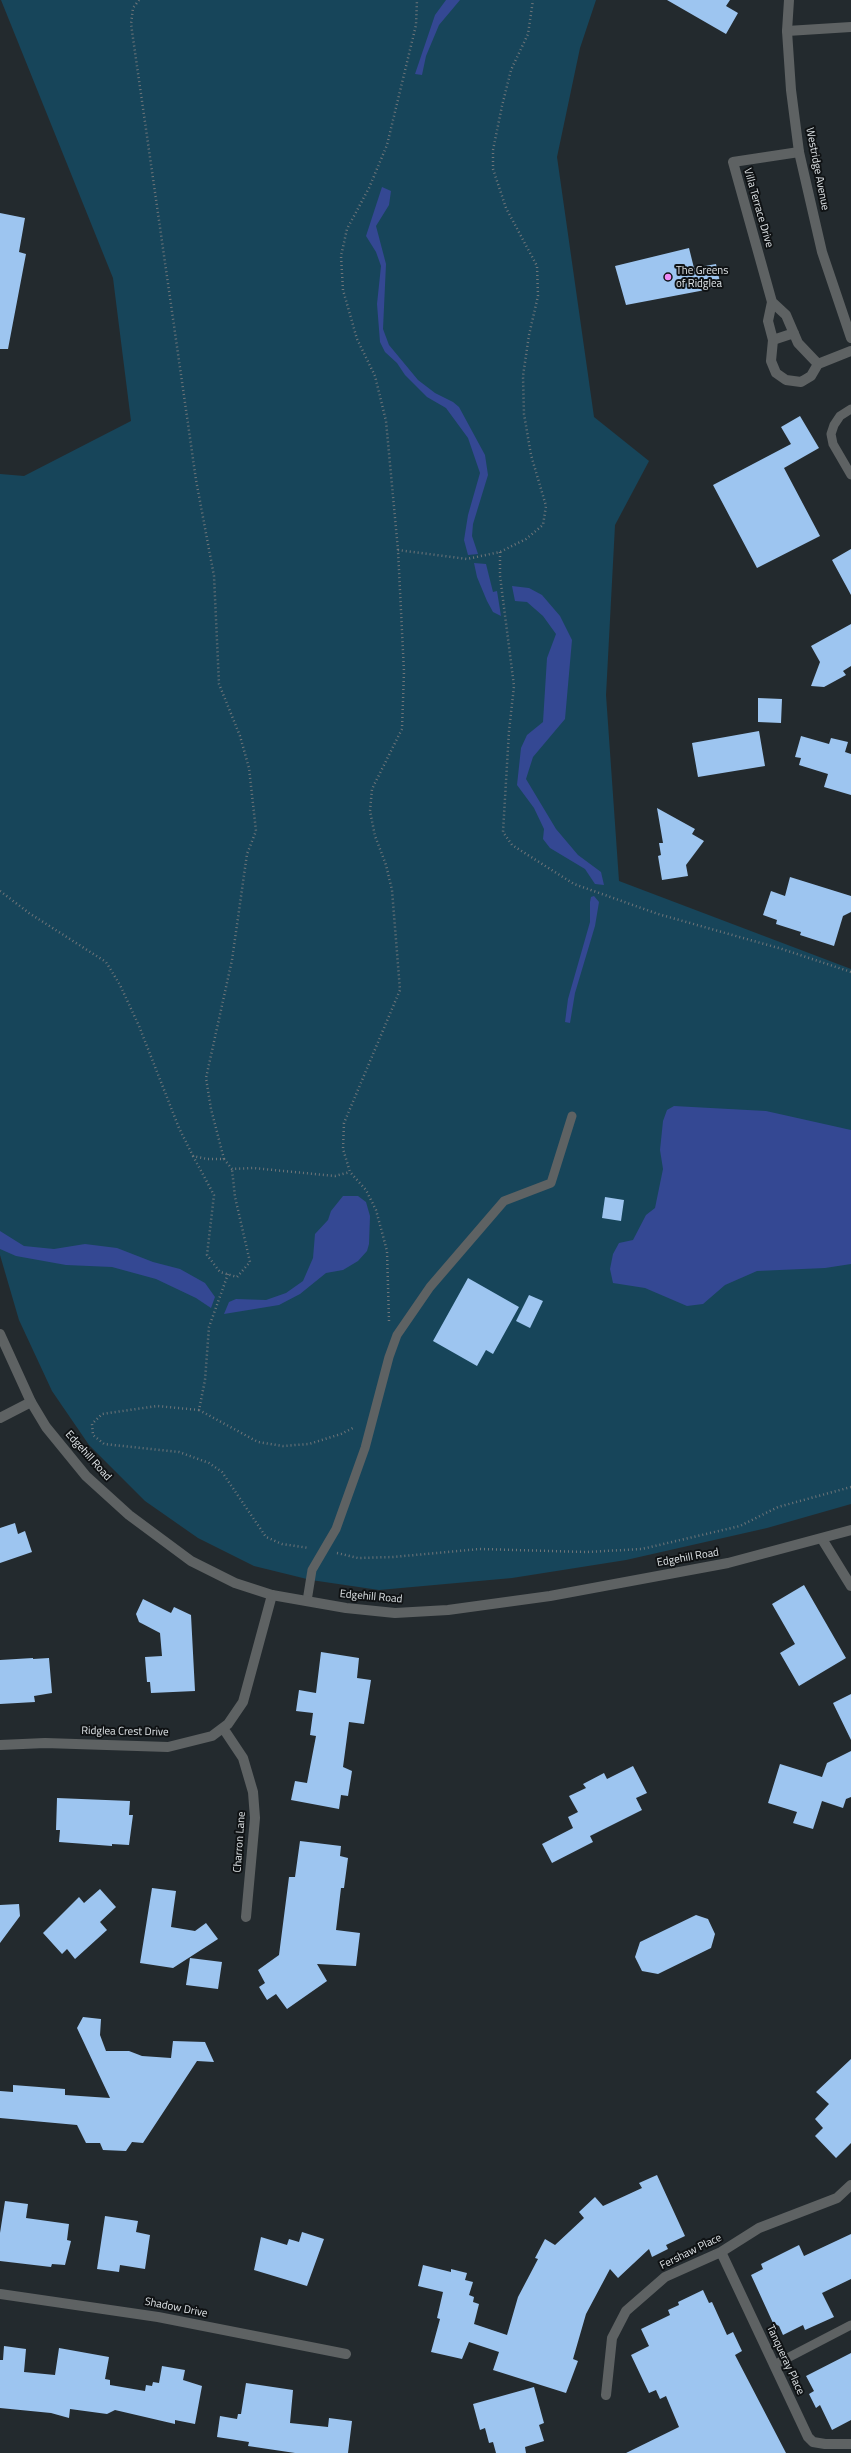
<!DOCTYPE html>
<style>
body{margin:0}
canvas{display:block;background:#232a2e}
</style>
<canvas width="851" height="2453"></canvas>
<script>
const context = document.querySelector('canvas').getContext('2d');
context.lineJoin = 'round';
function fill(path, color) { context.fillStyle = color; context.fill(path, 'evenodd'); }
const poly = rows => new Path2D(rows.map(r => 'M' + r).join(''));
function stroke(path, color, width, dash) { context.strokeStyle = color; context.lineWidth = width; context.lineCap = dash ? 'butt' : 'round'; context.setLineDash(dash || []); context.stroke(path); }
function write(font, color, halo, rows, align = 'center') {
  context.font = font + ' "Titillium Web",sans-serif'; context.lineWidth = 4; context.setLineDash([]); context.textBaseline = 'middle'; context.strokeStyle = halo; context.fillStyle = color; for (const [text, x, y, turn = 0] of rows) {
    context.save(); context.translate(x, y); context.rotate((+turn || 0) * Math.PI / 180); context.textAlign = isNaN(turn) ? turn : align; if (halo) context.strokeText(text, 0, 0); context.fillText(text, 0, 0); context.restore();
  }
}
fill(poly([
 [1,0,596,0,580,48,557,157,594,417,649,461,615,525,606,695,619,881,851,969,851,1504,767,1528,626,1560,512,1578,379,1590,311,1580,254,1566,198,1538,145,1501,89,1445,52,1391,19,1320,0,1255,0,474,24,476,131,421,113,278]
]), '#17455a');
fill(poly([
 [446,0,460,0,439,25,426,56,422,75,415,74,435,15],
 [382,187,391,191,389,205,376,226,386,264,383,329,389,345,418,380,435,393,453,402,459,407,485,455,488,475,473,524,472,536,478,554,468,555,464,540,468,515,480,473,468,438,446,408,427,397,405,375,397,363,385,352,380,342,377,304,381,266,376,252,366,236],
 [474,563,486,564,493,592,497,591,501,616,493,612,487,601,477,577],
 [512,586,529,588,542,595,560,616,572,640,565,719,533,757,526,779,556,829,578,855,601,872,604,885,595,884,585,869,550,848,543,839,544,829,534,808,517,785,521,748,527,735,543,722,547,658,556,634,543,616,527,602,515,601],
 [594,896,599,902,595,926,575,993,570,1023,565,1022,568,999,590,922,590,902,591,897],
 [674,1106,766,1111,851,1130,851,1264,825,1268,757,1271,725,1285,703,1304,687,1306,645,1288,613,1283,610,1269,613,1254,619,1243,633,1240,646,1215,655,1208,663,1169,660,1150,663,1121,667,1110],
 [343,1196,358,1196,366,1202,370,1216,369,1244,367,1251,358,1261,343,1270,326,1273,300,1294,279,1305,224,1314,229,1302,236,1299,266,1300,286,1293,303,1281,313,1258,315,1234,328,1220,331,1211],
 [0,1231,24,1246,54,1249,85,1244,117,1248,153,1262,180,1269,205,1283,215,1297,211,1308,196,1298,156,1279,112,1267,66,1265,16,1256,0,1249]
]), '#344893');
fill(poly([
 [667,0,730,0,726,6,738,13,726,34],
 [0,213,25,218,19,252,26,254,8,349,0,349],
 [689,248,694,268,716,264,721,287,626,305,615,266],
 [800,416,819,448,784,468,820,536,757,568,713,485,791,444,781,427],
 [851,549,851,595,832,560],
 [851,624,851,666,843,671,846,675,824,687,811,686,820,662,811,646],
 [758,698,782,699,781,723,758,722],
 [759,731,765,766,698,777,692,743],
 [801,736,829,744,831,738,848,742,845,752,851,754,851,795,824,787,828,774,799,765,801,758,795,757],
 [657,808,695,829,692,834,704,841,686,865,688,876,662,880,658,856,661,855,659,843,663,843],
 [790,877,851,896,851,912,843,916,834,946,800,935,801,932,776,924,777,920,763,915,771,891,785,896],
 [605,1197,624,1200,621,1221,602,1218],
 [468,1278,519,1307,493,1354,486,1350,477,1366,433,1341],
 [529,1295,543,1301,530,1328,516,1321],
 [15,1523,18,1534,25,1531,32,1552,0,1563,0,1528],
 [804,1585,846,1658,799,1686,780,1653,795,1644,772,1604],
 [143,1599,171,1613,174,1607,191,1615,195,1691,151,1693,150,1682,147,1682,145,1657,162,1656,160,1633,139,1622,136,1614],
 [321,1652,359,1658,357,1678,371,1680,364,1724,349,1722,343,1767,352,1771,348,1796,341,1795,339,1809,291,1800,295,1781,307,1783,316,1736,310,1735,313,1713,296,1711,299,1690,316,1693],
 [33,1658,33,1659,49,1658,52,1693,34,1696,35,1702,0,1704,0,1660],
 [851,1694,851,1740,833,1703],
 [851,1751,851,1797,846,1799,843,1808,822,1801,813,1829,793,1823,797,1812,768,1803,780,1764,822,1777,827,1763],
 [633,1766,647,1793,636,1798,642,1810,590,1836,593,1842,552,1863,542,1844,573,1828,568,1817,578,1812,569,1796,586,1788,583,1784,604,1773,607,1779],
 [57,1798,130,1801,129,1815,133,1815,129,1845,112,1844,112,1846,59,1842,60,1830,56,1830],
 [300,1841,341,1846,340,1856,348,1858,344,1888,341,1888,336,1930,360,1933,356,1966,317,1964,327,1981,287,2009,276,1994,267,2000,259,1987,265,1983,258,1970,279,1955,289,1877,295,1877],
 [152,1888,176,1891,171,1927,195,1931,206,1923,218,1939,173,1968,140,1963],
 [100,1889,116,1907,100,1922,107,1930,75,1959,67,1949,62,1954,43,1933,79,1897,84,1903],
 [19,1904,20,1916,0,1943,0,1905],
 [696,1915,708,1919,715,1934,711,1948,658,1974,642,1971,635,1957,640,1942],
 [190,1958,222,1962,218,1989,186,1985],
 [83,2017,101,2019,100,2035,106,2051,129,2051,142,2056,171,2058,173,2041,205,2042,214,2062,197,2061,143,2143,132,2142,126,2151,103,2150,100,2143,86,2143,77,2125,0,2118,0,2091,13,2092,13,2085,65,2089,65,2095,110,2098,77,2028],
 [851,2059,851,2143,836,2158,815,2136,823,2128,815,2119,829,2104,816,2092],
 [657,2175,685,2236,666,2245,668,2249,652,2257,649,2249,618,2278,610,2269,586,2314,573,2359,578,2361,566,2393,493,2370,499,2352,469,2342,462,2359,431,2352,440,2319,437,2318,443,2292,418,2286,423,2265,451,2272,451,2269,467,2273,465,2280,473,2282,469,2295,474,2297,473,2302,479,2304,474,2324,507,2335,518,2297,538,2259,535,2258,545,2239,555,2245,584,2218,579,2212,595,2197,603,2206,642,2188,639,2183],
 [5,2201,28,2204,26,2218,69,2224,67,2240,71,2241,65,2265,52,2264,51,2267,0,2261,0,2233],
 [105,2216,138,2221,136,2232,150,2235,145,2269,120,2265,119,2272,97,2269],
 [302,2232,324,2239,307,2286,254,2270,261,2237,287,2245,289,2239,299,2242],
 [851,2234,851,2279,822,2293,834,2317,805,2330,803,2325,783,2335,779,2326,773,2323,751,2275,763,2269,761,2264,799,2245,804,2256],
 [703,2290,709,2303,712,2302,727,2335,733,2332,742,2351,735,2355,786,2453,626,2453,679,2427,666,2396,660,2399,656,2390,649,2393,631,2355,649,2346,641,2329,670,2315,668,2310,679,2305,678,2302],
 [4,2346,26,2349,24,2372,55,2375,59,2348,109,2357,105,2379,110,2380,110,2385,145,2391,146,2385,152,2386,153,2382,159,2383,162,2366,185,2370,183,2380,202,2386,195,2424,175,2420,175,2424,115,2410,107,2414,70,2409,69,2418,51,2413,0,2408,0,2360,3,2360],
 [851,2353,851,2420,832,2430,820,2405,816,2408,809,2394,814,2391,806,2376],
 [246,2383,293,2390,290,2423,328,2427,329,2418,352,2421,348,2453,295,2453,248,2446,249,2442,217,2437,220,2416,237,2419,238,2414,241,2414],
 [534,2387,544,2423,539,2425,544,2441,525,2447,526,2453,496,2453,493,2442,489,2443,485,2428,480,2430,473,2404]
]), '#9dc5f0');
stroke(poly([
 [398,550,386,421,375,376,357,339,343,290,341,256,347,229,369,188,387,145,416,25,417,0],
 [500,552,500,576,514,686,509,731,503,832,512,845,574,884,658,914,782,949,851,972],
 [0,891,29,913,106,962,120,985,139,1026,179,1128,193,1156,207,1159,224,1159,211,1109,206,1078,232,960,247,854,256,831,249,768,240,736,219,684,214,576,196,480,131,24,133,8,139,0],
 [193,1156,214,1195,207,1255,220,1272,237,1277,250,1262,235,1197,232,1169],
 [224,1159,232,1169,253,1168,335,1176,350,1172],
 [228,1274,209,1327,205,1380,199,1410,258,1442,283,1446,309,1444,341,1434,355,1427],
 [389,1321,387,1251,376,1210,366,1190,350,1172,343,1149,344,1123,400,990,392,890,386,865,375,836,370,811,372,789,402,729,404,672,398,550,467,559,500,552,526,539,543,525,546,506,531,455,524,414,523,376,529,335,538,296,537,266,506,208,493,169,493,150,502,106,511,70,528,34,533,0],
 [199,1410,157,1406,102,1414,92,1424,93,1435,104,1444,179,1452,209,1463,222,1472,266,1537,282,1544,309,1548],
 [337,1553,358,1558,393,1557,480,1549,586,1552,642,1549,740,1526,778,1507,851,1487]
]), '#6f7579', 2.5, [1, 3]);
stroke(poly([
 [851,409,840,416,834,425,831,434,833,444,851,475],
 [307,1601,312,1570,336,1529,365,1448,389,1357,397,1335,430,1287,504,1201,551,1183,572,1116],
 [774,2365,851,2325]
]), '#5e6263', 9);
stroke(poly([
 [787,31,851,27],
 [772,302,733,162,799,152],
 [773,340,794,333],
 [818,364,798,343,786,315,772,302,768,321,773,340,771,361,776,373,786,380,801,382,811,376,818,364,851,351],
 [0,1418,31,1402],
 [822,1539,851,1586],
 [223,1728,243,1758,253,1792,255,1818,246,1917],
 [0,1745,45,1743,168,1747,212,1736,228,1724,243,1702,272,1595],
 [721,2252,808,2437,813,2442,825,2444,851,2444],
 [0,2294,158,2317,346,2354],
 [606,2395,612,2338,626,2311,665,2277,721,2252,759,2228,837,2198,851,2185]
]), '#5e6263', 10);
stroke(poly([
 [789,0,787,31,791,90,799,152,822,252,851,338],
 [0,1334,31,1402,46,1427,86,1476,129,1515,191,1561,235,1583,272,1595,346,1608,395,1613,448,1610,550,1596,728,1563,851,1530]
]), '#5e6263', 10);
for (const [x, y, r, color] of [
 [668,277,4,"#f08bf5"]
]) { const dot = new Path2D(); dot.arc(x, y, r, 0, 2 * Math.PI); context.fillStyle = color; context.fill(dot); stroke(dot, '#0f1214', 1.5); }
write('11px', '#e1e6e9', '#0f1214', [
 ["Westridge Avenue",817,169,79],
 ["Villa Terrace Drive",758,208,74],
 ["Edgehill Road",88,1456,48],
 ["Edgehill Road",688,1558,-10],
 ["Edgehill Road",371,1597,5],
 ["Ridglea Crest Drive",125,1732,1],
 ["Charron Lane",240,1842,-86],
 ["Fershaw Place",691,2252,-26],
 ["Shadow Drive",176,2308,11],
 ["Tanqueray Place",785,2360,65]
]);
write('11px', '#e1e6e9', '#0f1214', [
 ["The Greens",676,271],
 ["of Ridglea",676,284]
], 'left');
</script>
